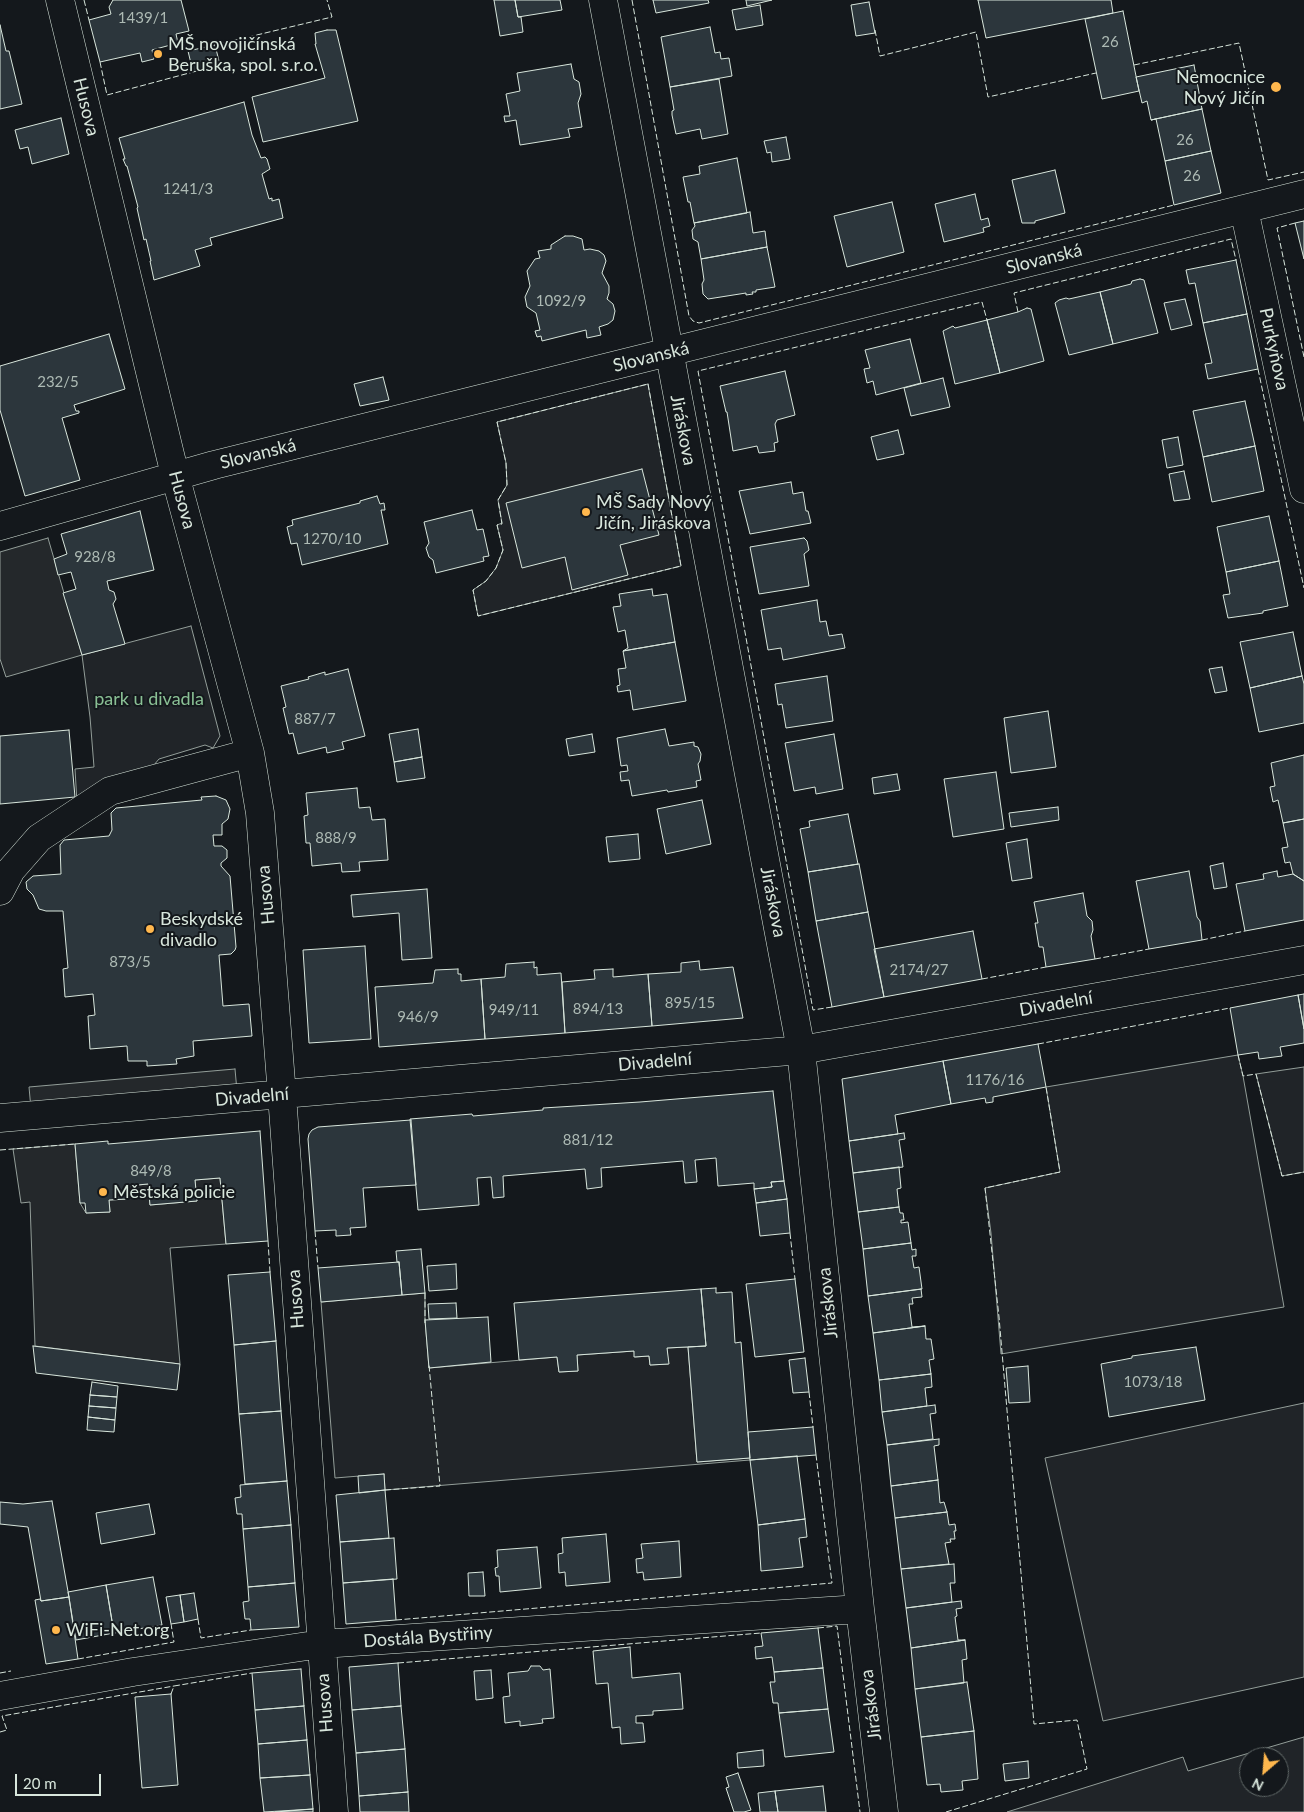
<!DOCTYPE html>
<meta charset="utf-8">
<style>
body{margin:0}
#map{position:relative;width:1304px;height:1812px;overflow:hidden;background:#14181c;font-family:Lato,sans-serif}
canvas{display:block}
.north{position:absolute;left:1239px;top:1747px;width:50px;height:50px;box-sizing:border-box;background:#14181c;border:1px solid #626a69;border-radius:50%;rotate:207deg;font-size:14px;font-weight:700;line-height:20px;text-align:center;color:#d8e6dc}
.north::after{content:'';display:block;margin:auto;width:18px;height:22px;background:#ffb74d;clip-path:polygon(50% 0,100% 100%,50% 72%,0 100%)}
.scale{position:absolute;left:15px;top:1774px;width:86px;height:22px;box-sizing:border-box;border:2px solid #d8e6dc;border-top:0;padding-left:6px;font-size:15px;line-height:18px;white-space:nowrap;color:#d8e6dc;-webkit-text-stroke:4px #14181c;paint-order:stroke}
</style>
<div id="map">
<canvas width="1304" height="1812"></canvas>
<div class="north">N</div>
<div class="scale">20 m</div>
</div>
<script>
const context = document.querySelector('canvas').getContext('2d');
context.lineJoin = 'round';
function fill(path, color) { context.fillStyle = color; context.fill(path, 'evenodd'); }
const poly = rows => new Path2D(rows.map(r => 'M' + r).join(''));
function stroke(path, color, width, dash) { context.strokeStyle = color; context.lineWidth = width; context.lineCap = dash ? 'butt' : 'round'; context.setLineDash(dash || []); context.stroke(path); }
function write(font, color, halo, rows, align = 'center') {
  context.font = font + ' Lato,sans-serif'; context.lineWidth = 4; context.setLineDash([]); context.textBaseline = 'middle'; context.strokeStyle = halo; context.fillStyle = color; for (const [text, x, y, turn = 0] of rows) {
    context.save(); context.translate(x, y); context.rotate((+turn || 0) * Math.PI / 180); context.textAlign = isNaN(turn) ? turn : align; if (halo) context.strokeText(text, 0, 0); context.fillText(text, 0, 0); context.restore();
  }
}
const green = poly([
 [648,384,681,566,478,616,473,590,486,581,496,568,503,550,497,525,502,523,498,500,507,485,506,463,497,422,648,384],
 [191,626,220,736,213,748,205,745,159,759,148,772,77,803,75,769,94,767,90,717,82,655,191,626],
 [1238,1055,1243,1076,1284,1307,1001,1354,991,1233,985,1188,1060,1172,1046,1087,1238,1055],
 [1304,1067,1304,1172,1282,1176,1256,1074,1304,1067],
 [425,1293,425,1320,429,1368,557,1357,559,1372,578,1371,577,1355,634,1351,635,1357,649,1356,650,1365,668,1364,667,1348,688,1347,697,1462,750,1458,750,1460,385,1490,384,1474,335,1478,321,1302,425,1293],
 [1304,1403,1304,1677,1103,1721,1045,1458,1304,1403],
 [1304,1737,1304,1812,1007,1812,1183,1757,1188,1771,1304,1737],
 [1249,1757,1279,1757,1279,1787,1249,1787,1249,1757]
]);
fill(green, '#202428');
stroke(green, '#939e99', 1);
const parking = poly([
 [48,538,82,655,6,677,0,659,0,552,48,538],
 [235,1069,237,1091,31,1109,29,1087,235,1069],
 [75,1144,80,1203,86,1213,110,1212,109,1200,128,1199,127,1186,148,1184,150,1205,197,1201,195,1180,220,1178,226,1244,170,1248,180,1364,35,1346,30,1202,21,1203,13,1149,75,1144]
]);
fill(parking, '#24282b');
stroke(parking, '#939e99', 1);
const building = poly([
 [113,0,181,0,189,31,176,34,178,43,152,50,154,59,142,62,140,53,100,62,89,20,111,14,109,7,113,0],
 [494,0,515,0,518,17,521,17,523,32,500,36,494,0],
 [515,0,560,0,562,10,518,17,515,0],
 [653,0,708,0,709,3,656,13,653,0],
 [746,0,772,0,747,6,746,0],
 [978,0,1111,0,1113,13,986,38,978,0],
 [869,2,875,33,856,36,851,5,869,2],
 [760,5,763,25,736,30,732,10,760,5],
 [1123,11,1139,91,1102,99,1085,19,1123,11],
 [0,25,6,51,9,51,22,104,0,109,0,25],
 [710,27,715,53,720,52,721,59,729,58,732,76,670,87,661,37,710,27],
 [327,30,336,30,358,121,263,142,252,97,325,78,315,44,316,44,315,33,327,30],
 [215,45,220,65,193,72,188,51,215,45],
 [571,64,574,79,579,82,581,94,578,103,582,127,568,129,570,137,520,145,516,120,505,122,504,116,510,116,506,94,520,91,517,73,571,64],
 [1194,65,1202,109,1151,120,1147,101,1142,103,1136,77,1194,65],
 [719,79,728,134,702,139,700,129,676,134,672,115,672,111,674,110,670,87,719,79],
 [244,102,252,135,261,158,265,157,267,159,270,169,262,174,269,199,272,198,272,201,279,199,283,218,210,238,212,245,195,250,200,266,154,280,150,261,151,261,146,239,144,240,137,208,138,207,127,166,126,166,123,159,125,159,119,138,244,102],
 [1202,109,1211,151,1165,161,1156,119,1151,120,1202,109],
 [61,118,69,154,32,164,28,147,20,149,15,130,61,118],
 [786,137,790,159,772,162,771,152,767,153,764,141,786,137],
 [1211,151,1221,193,1174,205,1165,161,1211,151],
 [737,158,747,213,694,223,690,202,688,202,683,177,700,174,699,166,737,158],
 [1055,170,1065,213,1035,221,1035,223,1022,223,1012,180,1055,170],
 [975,194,981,220,988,218,990,226,983,228,984,232,944,242,935,204,975,194],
 [892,202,904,252,847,267,834,216,892,202],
 [750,212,753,233,765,231,767,247,701,259,698,242,693,239,692,230,695,226,694,223,750,212],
 [1304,221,1304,259,1295,223,1304,221],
 [565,236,573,236,582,239,584,250,590,249,599,251,604,255,606,261,602,273,609,286,609,293,607,299,613,304,615,311,613,320,608,324,599,327,601,335,587,338,586,330,542,341,541,336,537,337,535,331,540,330,536,313,527,307,525,297,530,286,527,271,535,259,540,258,538,251,551,249,551,245,565,236],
 [767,247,775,287,756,290,756,292,752,292,753,294,746,295,746,293,708,299,703,294,702,284,704,280,701,259,767,247],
 [1236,260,1247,314,1203,323,1195,283,1189,284,1186,270,1236,260],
 [1140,279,1144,280,1158,333,1113,344,1100,292,1131,284,1132,281,1140,279],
 [1100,292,1113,344,1069,355,1055,303,1059,300,1066,298,1069,299,1100,292],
 [1185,299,1192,325,1171,330,1164,303,1185,299],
 [1027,308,1031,309,1044,361,1000,373,987,320,1018,312,1027,308],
 [1247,314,1258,369,1208,379,1205,364,1212,363,1203,323,1247,314],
 [987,320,1000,373,955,384,943,331,953,326,955,328,987,320],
 [109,334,125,389,74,405,76,411,79,411,79,413,62,418,80,480,25,496,0,410,0,366,109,334],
 [910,339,921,383,876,395,873,381,867,383,864,369,870,368,865,350,910,339],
 [785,371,795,415,777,420,775,424,778,442,774,443,775,451,759,453,757,446,733,451,727,412,726,412,720,386,785,371],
 [383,377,389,400,360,406,354,384,383,377],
 [943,378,950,407,911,416,904,388,943,378],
 [1245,401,1255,446,1203,457,1193,411,1245,401],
 [898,430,904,454,877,460,871,437,898,430],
 [1178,437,1183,465,1167,468,1162,440,1178,437],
 [1255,446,1264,491,1212,502,1203,457,1255,446],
 [642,469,659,535,620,545,628,575,572,590,565,557,522,568,506,503,642,469],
 [1184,471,1190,499,1174,501,1169,474,1184,471],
 [791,482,793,494,803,492,806,511,808,511,811,523,750,534,739,491,791,482],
 [377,496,380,504,384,503,385,510,381,510,388,544,302,565,297,543,291,544,287,527,293,525,292,520,360,503,360,501,377,496],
 [472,510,477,530,483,529,489,556,483,557,484,561,436,573,433,560,429,557,426,548,429,543,424,522,472,510],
 [140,511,154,570,107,581,109,590,114,592,116,599,113,604,125,644,82,655,63,593,76,589,71,572,58,575,54,559,67,554,61,534,140,511],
 [1269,516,1279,561,1226,572,1217,527,1269,516],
 [804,538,807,541,809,550,804,554,809,586,759,594,750,547,804,538],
 [1279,561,1288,606,1263,611,1263,613,1228,618,1223,595,1230,594,1226,572,1279,561],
 [652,589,653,596,667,594,675,642,623,651,628,648,625,630,618,632,613,607,621,606,619,594,652,589],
 [817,600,820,622,826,621,829,636,842,634,845,648,783,660,781,648,768,650,761,610,817,600],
 [1293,632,1302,676,1250,688,1240,642,1293,632],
 [675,642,686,701,633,710,630,690,618,692,617,686,620,685,618,669,626,668,623,651,675,642],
 [1222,667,1227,691,1215,693,1209,669,1222,667],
 [348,669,365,736,342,742,344,749,327,753,326,747,298,754,293,733,289,734,283,708,286,707,281,686,309,679,308,677,325,672,325,675,348,669],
 [827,676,833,721,786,728,782,704,778,705,775,684,827,676],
 [1302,676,1304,684,1304,723,1259,732,1250,688,1302,676],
 [1048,711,1056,767,1011,773,1004,718,1048,711],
 [418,729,422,757,394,762,389,734,418,729],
 [665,729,669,746,694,742,694,746,698,747,701,754,700,761,698,764,701,780,696,781,697,787,668,792,667,790,632,796,629,780,621,781,620,772,628,771,627,765,621,766,617,738,665,729],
 [69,730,75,797,0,804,0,736,69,730],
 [592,734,595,752,569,756,566,739,592,734],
 [834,734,843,789,816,794,815,787,794,791,785,743,834,734],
 [1304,755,1304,819,1283,823,1278,800,1273,802,1270,787,1275,786,1271,763,1304,755],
 [422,757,425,778,397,782,394,762,422,757],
 [996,772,1004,829,953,837,944,779,996,772],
 [897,774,900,790,874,794,872,778,897,774],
 [357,788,359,808,370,807,372,820,385,819,388,860,359,862,360,871,342,872,341,863,312,866,310,843,306,843,304,816,308,815,306,793,357,788],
 [216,796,226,800,230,809,228,819,222,824,222,835,213,835,214,846,222,846,227,850,227,858,221,863,221,866,230,876,236,947,235,950,231,954,219,955,223,1006,249,1004,252,1036,193,1041,194,1056,176,1059,177,1064,147,1066,147,1061,128,1061,127,1046,90,1049,88,1016,95,1015,93,994,65,997,63,969,68,968,63,911,46,911,39,909,33,895,27,889,26,882,33,876,61,874,60,845,64,840,109,836,112,830,111,813,116,808,202,800,201,797,216,796],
 [702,800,711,844,666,854,657,809,702,800],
 [1058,807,1059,820,1011,827,1009,813,1058,807],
 [848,814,858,864,808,872,800,829,810,827,809,821,848,814],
 [1304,819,1304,881,1293,874,1290,862,1285,863,1282,848,1288,847,1283,823,1304,819],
 [638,834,640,859,609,862,606,837,638,834],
 [1027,839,1032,878,1012,881,1006,843,1027,839],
 [1223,863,1227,887,1214,889,1210,866,1223,863],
 [859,864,868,912,816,921,808,872,859,864],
 [1189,871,1197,917,1200,921,1202,940,1149,949,1136,881,1189,871],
 [1277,871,1278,877,1293,874,1304,881,1304,920,1245,931,1236,884,1264,879,1263,874,1277,871],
 [427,889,432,958,402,960,399,913,353,917,351,895,427,889],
 [1083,893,1087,916,1092,921,1093,930,1091,936,1095,959,1046,967,1043,947,1039,947,1035,923,1038,923,1034,902,1083,893],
 [868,912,884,997,832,1007,816,921,868,912],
 [973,931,982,979,884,997,874,949,973,931],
 [365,946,371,1039,309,1043,303,950,365,946],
 [699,961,700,970,733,967,743,1018,652,1026,648,974,681,972,681,963,699,961],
 [534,962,534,968,537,967,537,975,561,973,565,1033,485,1039,481,979,505,977,506,964,534,962],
 [458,969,458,974,461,974,461,981,481,979,485,1039,379,1047,375,987,433,983,435,970,458,969],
 [613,969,613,977,648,974,652,1026,565,1033,562,982,595,979,594,970,613,969],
 [1304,994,1304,1029,1298,995,1304,994],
 [1298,995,1304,1029,1304,1043,1280,1047,1282,1056,1259,1059,1258,1052,1238,1055,1230,1008,1298,995],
 [1038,1044,1046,1087,993,1097,993,1102,986,1103,985,1098,951,1104,943,1061,1038,1044],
 [943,1061,951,1104,895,1115,898,1134,849,1141,842,1079,943,1061],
 [773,1091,784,1181,771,1182,772,1187,754,1189,754,1183,718,1186,716,1158,695,1160,697,1182,685,1183,683,1161,601,1168,602,1187,587,1189,585,1169,503,1176,504,1197,493,1198,491,1177,477,1178,479,1205,418,1210,410,1119,472,1114,473,1116,543,1110,543,1108,640,1102,773,1091],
 [411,1120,416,1185,363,1188,366,1227,350,1228,351,1235,336,1236,336,1230,315,1231,308,1139,309,1134,312,1130,318,1127,411,1120],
 [260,1131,268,1241,226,1244,220,1178,195,1180,197,1201,150,1205,148,1184,127,1186,128,1199,109,1200,110,1212,86,1213,85,1203,80,1203,75,1144,108,1141,108,1144,260,1131],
 [904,1133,905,1139,899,1140,903,1167,853,1173,849,1141,904,1133],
 [899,1167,901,1188,897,1189,899,1207,858,1212,853,1173,899,1167],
 [784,1181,787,1199,756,1203,754,1189,772,1187,771,1182,784,1181],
 [787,1199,790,1233,760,1236,756,1203,787,1199],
 [899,1207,900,1213,903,1213,904,1220,901,1220,901,1223,908,1222,911,1243,863,1249,858,1212,899,1207],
 [911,1243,912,1250,916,1249,916,1256,912,1256,914,1268,919,1267,922,1289,868,1296,863,1249,911,1243],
 [421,1249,425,1293,402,1295,399,1262,397,1262,396,1251,421,1249],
 [399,1262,402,1295,321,1302,318,1268,399,1262],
 [456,1264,457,1289,429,1291,427,1266,456,1264],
 [270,1272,276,1341,234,1345,228,1275,270,1272],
 [795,1279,804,1352,755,1357,746,1284,795,1279],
 [716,1288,716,1293,732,1292,735,1343,741,1342,750,1458,697,1462,688,1347,706,1346,701,1289,716,1288],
 [701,1289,706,1346,667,1348,669,1364,650,1365,649,1356,634,1357,634,1351,577,1355,578,1371,559,1372,557,1357,519,1360,514,1303,701,1289],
 [921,1289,922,1297,912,1298,913,1304,909,1304,912,1327,925,1326,873,1333,868,1296,921,1289],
 [456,1303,457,1318,429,1319,428,1304,456,1303],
 [488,1317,491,1362,429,1368,425,1320,488,1317],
 [925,1326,926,1339,931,1339,934,1359,929,1360,931,1374,879,1380,873,1333,925,1326],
 [276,1341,281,1411,239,1414,234,1345,276,1341],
 [33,1346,180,1364,177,1390,36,1373,33,1346],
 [1196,1347,1205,1400,1109,1417,1101,1364,1132,1358,1132,1356,1196,1347],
 [805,1358,809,1392,793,1393,789,1360,805,1358],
 [1028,1366,1030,1402,1009,1403,1006,1368,1028,1366],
 [931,1374,932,1387,925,1388,927,1406,882,1412,879,1380,931,1374],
 [92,1382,118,1386,117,1397,90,1395,92,1382],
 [90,1395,117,1397,116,1408,89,1406,90,1395],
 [935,1405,936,1413,930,1414,933,1439,887,1445,882,1412,935,1405],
 [89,1406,116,1408,115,1420,88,1417,89,1406],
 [281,1411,287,1481,245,1484,239,1414,281,1411],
 [88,1417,115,1420,114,1432,87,1430,88,1417],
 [813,1427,816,1455,750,1460,748,1432,813,1427],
 [939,1439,939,1445,934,1446,938,1480,891,1486,887,1445,939,1439],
 [797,1456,805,1519,758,1525,750,1460,797,1456],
 [384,1474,385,1490,359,1493,358,1476,384,1474],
 [938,1480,940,1503,944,1502,947,1512,895,1518,891,1486,938,1480],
 [287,1481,291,1525,243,1529,242,1514,237,1514,235,1498,241,1497,240,1485,287,1481],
 [385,1490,389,1538,340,1542,336,1495,385,1490],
 [52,1501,69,1597,41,1601,28,1527,0,1524,0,1502,23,1504,52,1501],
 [149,1504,155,1534,101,1544,96,1513,149,1504],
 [947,1512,949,1525,955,1524,956,1531,954,1531,955,1539,950,1539,951,1542,945,1543,949,1564,901,1569,895,1518,947,1512],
 [805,1519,807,1537,799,1538,803,1567,761,1571,758,1525,805,1519],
 [291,1525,295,1583,248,1587,243,1529,291,1525],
 [606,1534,610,1582,566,1586,565,1572,559,1573,558,1554,563,1553,562,1538,606,1534],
 [394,1538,397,1579,343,1583,340,1542,394,1538],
 [679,1541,681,1577,644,1580,643,1572,637,1573,636,1559,643,1558,641,1544,679,1541],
 [537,1547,541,1588,500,1592,499,1576,496,1576,495,1568,498,1567,497,1550,537,1547],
 [954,1564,955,1583,950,1583,952,1602,906,1608,901,1569,954,1564],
 [483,1572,485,1596,469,1596,468,1573,483,1572],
 [153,1577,162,1625,114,1633,106,1585,153,1577],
 [393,1579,396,1620,346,1624,343,1583,393,1579],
 [295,1583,299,1627,251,1630,250,1619,245,1619,243,1602,249,1601,248,1587,295,1583],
 [106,1585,114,1633,76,1640,68,1592,106,1585],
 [194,1593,198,1619,184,1622,180,1595,194,1593],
 [180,1595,184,1622,171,1624,166,1597,180,1595],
 [69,1597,78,1659,46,1664,35,1600,40,1599,41,1601,69,1597],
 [961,1601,962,1608,956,1609,957,1616,955,1617,958,1640,965,1640,911,1648,906,1608,961,1601],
 [818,1628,823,1668,774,1672,772,1657,756,1659,755,1647,763,1646,761,1633,818,1628],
 [965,1640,967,1659,962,1660,964,1683,915,1689,911,1648,965,1640],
 [630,1647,632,1678,680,1673,683,1709,653,1711,653,1715,636,1716,636,1723,643,1723,645,1742,621,1744,620,1727,612,1728,608,1683,596,1684,593,1651,630,1647],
 [398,1663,401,1706,352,1710,349,1667,398,1663],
 [531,1666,540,1666,543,1670,550,1669,554,1718,542,1719,543,1723,520,1726,520,1721,505,1723,503,1697,510,1696,508,1673,528,1671,531,1666],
 [823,1668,828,1709,779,1713,778,1703,773,1703,770,1682,775,1682,774,1672,823,1668],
 [301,1669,304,1706,255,1710,252,1673,301,1669],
 [491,1670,493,1698,476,1700,474,1671,491,1670],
 [967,1682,974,1731,921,1737,915,1689,967,1682],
 [171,1694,178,1785,142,1788,135,1697,171,1694],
 [304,1706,307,1740,258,1744,255,1710,304,1706],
 [401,1706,405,1749,356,1753,352,1710,401,1706],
 [828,1709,834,1752,785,1757,779,1713,828,1709],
 [974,1731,978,1779,962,1781,963,1790,941,1792,940,1784,927,1785,921,1737,974,1731],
 [307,1740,310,1775,260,1778,258,1744,307,1740],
 [405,1749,408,1792,359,1796,356,1753,405,1749],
 [763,1750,764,1766,738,1768,737,1753,763,1750],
 [1028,1761,1029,1778,1005,1781,1003,1764,1028,1761],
 [738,1773,751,1810,744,1812,734,1812,726,1788,729,1787,726,1777,738,1773],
 [310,1775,313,1809,264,1812,260,1778,310,1775],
 [823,1786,826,1812,778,1812,775,1791,823,1786],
 [775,1791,778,1812,760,1812,758,1793,775,1791],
 [408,1792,409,1812,360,1812,359,1796,408,1792],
 [313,1809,313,1812,275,1812,313,1809]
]);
fill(building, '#2c363c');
stroke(building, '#d8e6dc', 1);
const minor = poly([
 [60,0,175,475,250,753,260,813,282,1095,334,1812],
 [603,0,801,1050,860,1609,884,1812],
 [1244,209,1304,489],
 [0,526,214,465,1304,194],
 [0,891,11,870,39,838,110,791,250,753],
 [0,1118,801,1050,1304,960],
 [0,1696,133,1672,321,1644,860,1609]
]);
stroke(minor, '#d8e6dc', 29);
stroke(minor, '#14181c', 28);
stroke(poly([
 [84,0,89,20],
 [632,0,689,316,693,321,699,323,1174,205],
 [875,30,880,56,976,32,988,97,1096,73],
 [215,45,332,17,327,0],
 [100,62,107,95,193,72],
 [1134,65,1239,43,1268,180,1304,172],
 [1295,223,1277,228,1304,357],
 [1018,312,1014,293,1231,239,1236,260],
 [1258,369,1304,588],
 [648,384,681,566,478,616,473,590,486,581,496,568,503,550,497,525,502,524,498,500,507,485,506,463,497,422,648,384],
 [1202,940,1245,931],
 [1095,959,1149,949],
 [982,979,1046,967],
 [832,1007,813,1010,698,371,982,302,987,320],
 [1038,1044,1230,1008],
 [1238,1055,1243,1076,1256,1074,1282,1176,1304,1172],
 [0,1150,75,1144],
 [315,1231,318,1268],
 [790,1233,795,1279],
 [268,1241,270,1272],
 [425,1293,425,1323],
 [809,1392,813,1427],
 [385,1490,440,1486,429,1365],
 [198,1619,201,1638,251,1630],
 [396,1620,832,1583,816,1455],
 [818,1628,837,1626,860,1812],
 [78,1659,174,1642,171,1624],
 [398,1663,761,1633],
 [0,1673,11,1671],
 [171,1694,174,1686,252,1673],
 [0,1732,7,1730,2,1716,174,1686],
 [946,1812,1087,1769,1077,1720,1034,1724,999,1317,985,1188,1060,1172,1046,1087]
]), '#d8e6dc', 1, [6, 2.5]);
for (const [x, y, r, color] of [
 [158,54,5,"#ffb74d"],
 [1276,87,6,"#ffb74d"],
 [586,512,5,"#ffb74d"],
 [150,929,5,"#ffb74d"],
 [103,1192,5,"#ffb74d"],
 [56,1630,5,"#ffb74d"]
]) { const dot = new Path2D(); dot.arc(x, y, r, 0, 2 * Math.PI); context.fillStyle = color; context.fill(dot); stroke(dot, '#14181c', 2); }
write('15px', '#adbab4', null, [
 ["1439/1",143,18],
 ["26",1110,42],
 ["26",1185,140],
 ["26",1192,176],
 ["1241/3",188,189],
 ["1092/9",561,301],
 ["232/5",58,382],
 ["1270/10",332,539],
 ["928/8",95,557],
 ["887/7",315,719],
 ["888/9",336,838],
 ["873/5",130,962],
 ["2174/27",919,970],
 ["895/15",690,1003],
 ["894/13",598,1009],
 ["949/11",514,1010],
 ["946/9",418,1017],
 ["1176/16",995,1080],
 ["881/12",588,1140],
 ["849/8",151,1171],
 ["1073/18",1153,1382]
]);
write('18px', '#d8e6dc', '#14181c', [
 ["MŠ novojičínská",168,44],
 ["Beruška, spol. s.r.o.",168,65],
 ["Nemocnice",1265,77,"right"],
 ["Nový Jičín",1265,98,"right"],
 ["MŠ Sady Nový",596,502],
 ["Jičín, Jiráskova",596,523],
 ["Beskydské",160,919],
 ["divadlo",160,940],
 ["Městská policie",113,1192],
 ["WiFi-Net.org",66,1630]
], 'left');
write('18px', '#d8e6dc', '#14181c', [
 ["Husova",86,107,76],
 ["Slovanská",1044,259,-14],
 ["Purkyňova",1274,349,78],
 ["Slovanská",651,357,-14],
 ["Jiráskova",683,430,79],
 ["Slovanská",258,454,-14],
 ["Husova",182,500,75],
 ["Husova",266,895,-95],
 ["Jiráskova",773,902,79],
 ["Divadelní",1056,1004,-10],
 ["Divadelní",655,1062,-5],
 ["Divadelní",252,1097,-5],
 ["Husova",296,1299,-94],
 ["Jiráskova",828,1303,-96],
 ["Dostála Bystřiny",428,1637,-4],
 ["Husova",325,1703,-94],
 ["Jiráskova",871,1705,-97]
]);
write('18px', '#8ac095', '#14181c', [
 ["park u divadla",149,699]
]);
</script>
